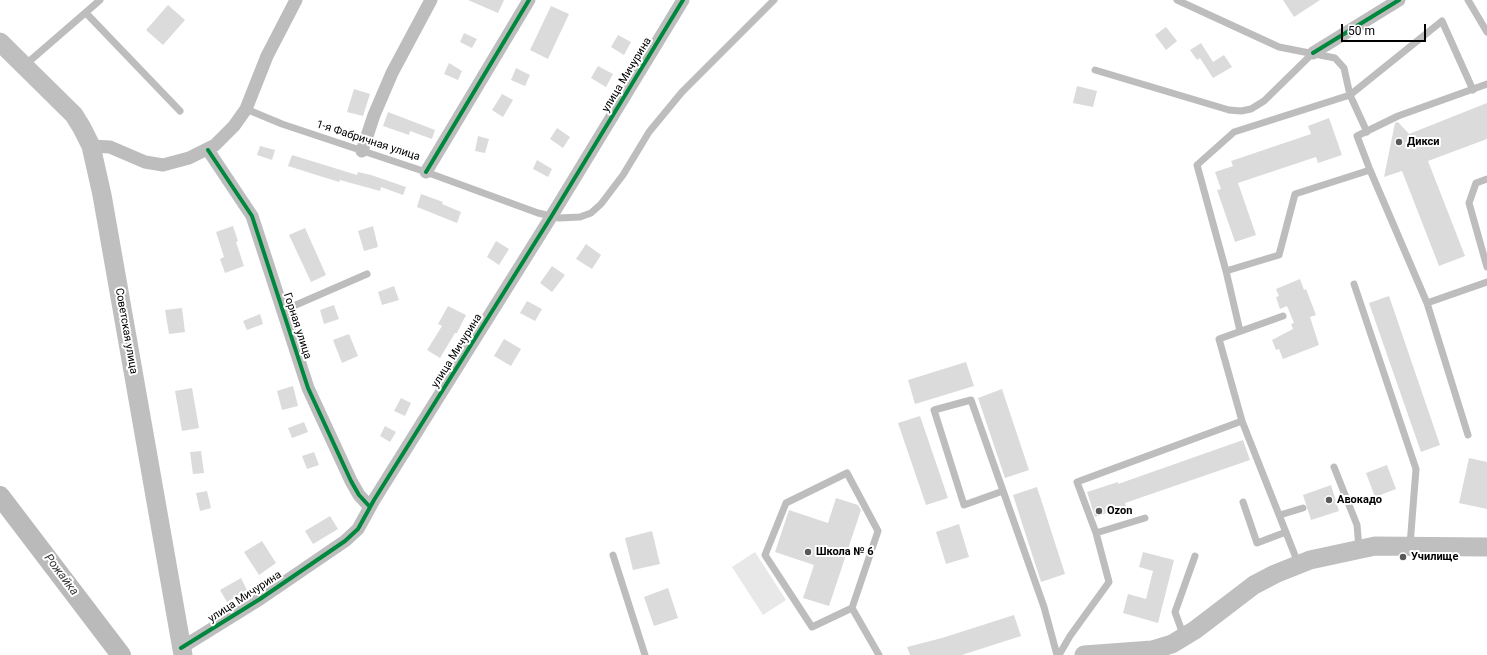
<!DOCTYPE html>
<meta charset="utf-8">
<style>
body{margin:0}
#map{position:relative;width:1487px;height:655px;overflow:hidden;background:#fff;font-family:Roboto,sans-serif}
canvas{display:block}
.scale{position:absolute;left:1341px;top:24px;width:85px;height:18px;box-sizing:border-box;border:2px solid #000;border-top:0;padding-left:5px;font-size:12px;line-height:14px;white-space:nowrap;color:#000;-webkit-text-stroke:3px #fff;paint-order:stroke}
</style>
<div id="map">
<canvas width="1487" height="655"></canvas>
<div class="scale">50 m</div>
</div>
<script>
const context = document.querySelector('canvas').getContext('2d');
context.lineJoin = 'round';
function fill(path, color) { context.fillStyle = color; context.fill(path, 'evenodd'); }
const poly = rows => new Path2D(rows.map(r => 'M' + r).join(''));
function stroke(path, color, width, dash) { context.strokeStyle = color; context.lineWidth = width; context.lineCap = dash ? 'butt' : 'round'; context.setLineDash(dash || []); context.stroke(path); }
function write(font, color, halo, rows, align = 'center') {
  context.font = font + ' Roboto,sans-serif'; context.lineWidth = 4; context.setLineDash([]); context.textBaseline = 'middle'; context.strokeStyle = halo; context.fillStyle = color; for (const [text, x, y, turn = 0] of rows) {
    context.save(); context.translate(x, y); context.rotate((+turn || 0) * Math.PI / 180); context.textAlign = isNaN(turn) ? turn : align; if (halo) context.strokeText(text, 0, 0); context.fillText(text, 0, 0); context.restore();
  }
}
fill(poly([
 [755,552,786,600,763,615,732,567]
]), '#e8e8e8');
stroke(poly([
 [0,496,121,655]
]), '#bababa', 20);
fill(poly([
 [468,0,504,0,498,13],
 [1283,0,1320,0,1294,17],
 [168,5,185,20,163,45,146,30],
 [551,6,569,14,548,59,530,50],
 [1166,27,1177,41,1166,50,1155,35],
 [464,33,477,39,472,48,460,42],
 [618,35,631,42,624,55,611,47],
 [1201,43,1213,62,1224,55,1232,67,1213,78,1200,58,1197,60,1190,50],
 [449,63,462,71,458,80,444,74],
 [598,66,613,74,606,87,591,78],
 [516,68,530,75,525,86,511,80],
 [1077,86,1097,91,1093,107,1073,103],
 [354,89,370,94,363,116,347,112],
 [502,94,513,100,503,117,492,110],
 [1487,103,1487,139,1428,161,1465,256,1439,266,1402,171,1384,177,1395,123,1398,122,1409,134],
 [388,112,435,130,432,139,410,131,409,135,383,126],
 [1329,118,1342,155,1318,163,1316,157,1238,183,1256,235,1235,242,1217,190,1221,189,1215,172,1233,166,1231,161,1311,134,1308,126],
 [557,128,570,137,563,148,550,139],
 [478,136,489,139,485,153,475,151],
 [260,146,275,150,272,160,257,155],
 [292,155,357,175,358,172,371,175,406,187,403,195,381,187,380,191,340,180,339,182,288,166],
 [537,160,552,169,548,177,533,169],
 [421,194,443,202,442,204,461,212,457,223,417,207],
 [233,226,238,241,236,242,244,266,225,273,220,259,224,257,216,232],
 [373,226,378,247,364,251,358,231],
 [305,228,326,275,311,282,289,235],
 [496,241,509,249,499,265,487,257],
 [586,244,601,255,592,269,576,259],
 [552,266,565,275,552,292,540,283],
 [1300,279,1304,290,1306,289,1316,315,1310,317,1319,345,1283,359,1279,349,1276,350,1272,340,1293,329,1291,324,1294,323,1287,306,1280,309,1276,297,1279,296,1276,289],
 [394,286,399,300,382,305,378,292],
 [1389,296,1440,445,1421,452,1369,303],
 [527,301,542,309,535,321,520,313],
 [334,305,339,319,324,324,320,310],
 [448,306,466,315,457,333,455,333,440,358,427,350,442,326,438,324],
 [182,308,185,332,169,334,165,310],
 [260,314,263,324,247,330,243,321],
 [349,334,358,356,342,363,333,340],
 [504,339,521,349,511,366,494,356],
 [966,362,974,386,915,404,908,380],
 [293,386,298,406,282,410,277,391],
 [192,388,199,428,182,431,175,391],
 [1002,389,1029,470,1005,478,978,398],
 [401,398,411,403,405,416,394,411],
 [920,416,948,498,926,505,898,423],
 [304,422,308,432,292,438,288,428],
 [385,426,396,432,390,442,380,436],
 [1243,440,1250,460,1125,503,1126,506,1095,517,1087,492,1118,482,1118,484],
 [201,451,204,473,193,474,190,452],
 [314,452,319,465,307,469,302,456],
 [1469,458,1487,462,1487,509,1459,503],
 [1387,465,1396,489,1375,497,1366,473],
 [1331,485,1339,511,1311,520,1303,495],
 [1037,487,1065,574,1041,582,1013,495],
 [207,491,211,508,200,511,196,493],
 [836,498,858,505,861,510,829,606,803,598,814,565,775,552,789,510,828,523],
 [330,516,338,529,313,544,305,531],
 [959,524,969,557,946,564,936,532],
 [652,531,660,564,633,570,625,538],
 [262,541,276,563,259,575,244,552],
 [1143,552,1174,560,1158,623,1123,613,1128,594,1146,599,1153,571,1139,567],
 [241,578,247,590,227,602,220,590],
 [668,588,678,618,654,626,644,597],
 [1014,615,1021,636,962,655,910,655,907,647,942,638]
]), '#dbdbdb');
stroke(poly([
 [1177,0,1279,47,1335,58,1344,68,1350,95,1442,21,1473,90],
 [1468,0,1487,32],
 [86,13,180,111],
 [25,65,100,0],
 [1095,70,1229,110,1241,111,1251,109,1264,101,1313,53],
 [246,109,282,124,426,172,538,213,559,218,580,217,591,213,601,204,623,175,649,132,682,92,774,0],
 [1367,132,1350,95,1234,132,1197,165,1226,271,1279,255,1295,194,1370,170],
 [1487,179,1476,183,1469,203,1487,267],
 [1226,271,1240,331],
 [1354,284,1416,469,1410,545],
 [1427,303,1487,282],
 [282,311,367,274],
 [1242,421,1219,339,1283,316],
 [1468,435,1427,303,1370,170,1357,136,1398,116,1487,84],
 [1334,467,1357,525,1359,548],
 [1003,491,964,505,934,410,971,400,1044,607,1057,655],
 [1243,502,1257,543,1286,532],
 [1280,515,1303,508],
 [1145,518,1096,533,1077,482,1242,421,1298,563],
 [613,555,645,655],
 [852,608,812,627,765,555,786,503,847,473,878,531,852,608,879,655],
 [1184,637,1175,612,1195,556],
 [1059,655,1070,636,1109,582,1096,533]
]), '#bdbdbd', 7);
stroke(poly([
 [1313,53,1399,0],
 [91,146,110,147,145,162,163,165,189,158,215,145,234,126,246,109,267,56,296,0],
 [208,150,252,216,308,388,351,481,359,495,370,507],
 [362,151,374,115,392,73,431,0],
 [426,172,529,0],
 [181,648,260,599,345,541,358,529,374,500,551,217,683,0]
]), '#bdbdbd', 13);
stroke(poly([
 [0,42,74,115,82,128,91,146,102,195,183,655],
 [1084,655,1152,650,1172,644,1195,630,1254,585,1275,574,1310,560,1375,546,1487,547]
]), '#bfbfbf', 19);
stroke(poly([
 [1313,53,1399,0],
 [208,150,252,216,308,388,351,481,359,495,370,507],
 [426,172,529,0],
 [181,648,260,599,345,541,358,529,374,500,551,217,683,0]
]), '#00873e', 4);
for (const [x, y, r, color] of [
 [1399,142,4,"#595959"],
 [1329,500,4,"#595959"],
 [1099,511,4,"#595959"],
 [808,552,4,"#595959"],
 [1403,557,4,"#595959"]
]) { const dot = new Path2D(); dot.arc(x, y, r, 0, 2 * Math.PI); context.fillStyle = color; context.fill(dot); stroke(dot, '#fff', 1.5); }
write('11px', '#000', '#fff', [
 ["улица Мичурина",627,75,-59],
 ["1-я Фабричная улица",368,141,18],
 ["Горная улица",297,326,72],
 ["Советская улица",126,331,80],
 ["улица Мичурина",457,351,-58],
 ["улица Мичурина",245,597,-33]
]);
write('bold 11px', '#000', '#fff', [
 ["Дикси",1407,142],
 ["Авокадо",1337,500],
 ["Ozon",1107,511],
 ["Школа № 6",816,552],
 ["Училище",1411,557]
], 'left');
write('italic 12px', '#3d3d3d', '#fff', [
 ["Рожайка",61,575,53]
]);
</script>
